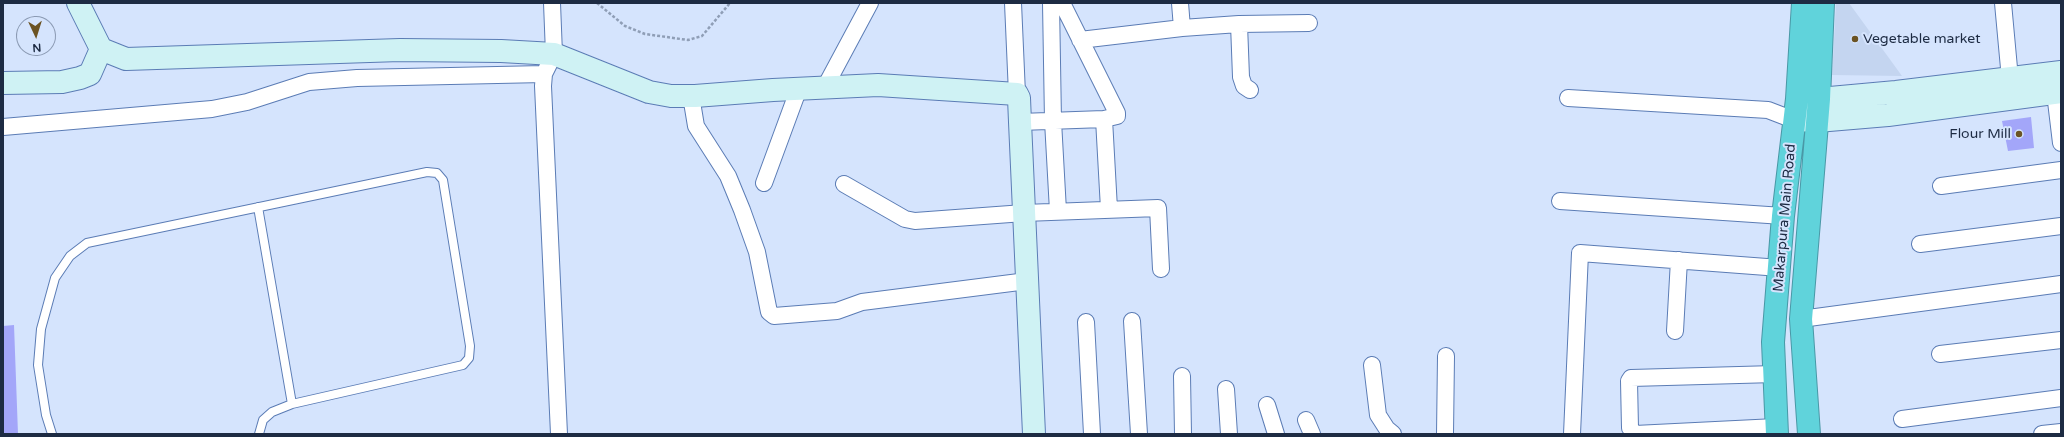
<!DOCTYPE html>
<style>
body{margin:0}
#map{position:relative;width:2064px;height:437px;overflow:hidden;background:#d5e4fd;font-family:"Varela Round",sans-serif}
canvas{display:block}
.frame{position:absolute;inset:0;border:4px solid #1d2b43;pointer-events:none}
.north{position:absolute;left:16px;top:16px;width:40px;height:40px;box-sizing:border-box;background:#d5e4fd;border:1px solid #8b9ab3;border-radius:50%;rotate:176deg;font-size:11px;font-weight:700;line-height:16px;text-align:center;color:#1d2b43}
.north::after{content:'';display:block;margin:auto;width:14px;height:18px;background:#6b5323;clip-path:polygon(50% 0,100% 100%,50% 72%,0 100%)}
</style>
<div id="map">
<canvas width="2064" height="437"></canvas>
<div class="frame"></div>
<div class="north">N</div>
</div>
<script>
const context = document.querySelector('canvas').getContext('2d');
context.lineJoin = 'round';
function fill(path, color) { context.fillStyle = color; context.fill(path, 'evenodd'); }
const poly = rows => new Path2D(rows.map(r => 'M' + r).join(''));
function stroke(path, color, width, dash) { context.strokeStyle = color; context.lineWidth = width; context.lineCap = dash ? 'butt' : 'round'; context.setLineDash(dash || []); context.stroke(path); }
function write(font, color, halo, rows, align = 'center') {
  context.font = font + ' "Varela Round",sans-serif'; context.lineWidth = 4; context.setLineDash([]); context.textBaseline = 'middle'; context.strokeStyle = halo; context.fillStyle = color; for (const [text, x, y, turn = 0] of rows) {
    context.save(); context.translate(x, y); context.rotate((+turn || 0) * Math.PI / 180); context.textAlign = isNaN(turn) ? turn : align; if (halo) context.strokeText(text, 0, 0); context.fillText(text, 0, 0); context.restore();
  }
}
fill(poly([
 [1836,3,1849,3,1902,76,1832,75]
]), '#c4d5f0');
fill(poly([
 [2031,117,2034,148,2008,151,2002,121],
 [14,325,18,434,3,434,3,326]
]), '#a3a6f9');
const lane = poly([
 [258,207,292,404],
 [52,434,46,415,38,365,41,329,55,278,70,256,87,243,427,172,437,173,443,180,470,346,469,358,463,365,292,404,272,412,263,420,259,434]
]);
const street = poly([
 [552,3,554,54,544,74,543,86,559,434],
 [1013,3,1017,94],
 [1051,3,1053,121,1058,211],
 [1180,3,1182,28],
 [2003,3,2010,79],
 [1239,24,1241,77,1244,86,1250,90],
 [1080,40,1182,28,1239,24,1309,23],
 [825,87,870,3],
 [2055,93,2061,143],
 [691,96,696,126,728,176,742,210,757,252,769,312,774,316,837,311,862,302,1027,281],
 [1568,98,1768,110,1794,120],
 [1104,119,1109,209],
 [1020,122,1104,119,1117,116,1117,113,1062,3],
 [3,127,212,109,247,102,309,82,357,78,544,74],
 [764,183,799,88],
 [844,184,905,219,915,221,1024,213,1158,208,1161,269],
 [1941,186,2061,170],
 [1560,201,1783,216],
 [1920,244,2061,226],
 [1801,319,2061,284],
 [1132,321,1139,434],
 [1086,322,1092,434],
 [1675,331,1679,260],
 [1940,354,2061,340],
 [1372,365,1378,415,1387,429,1393,434],
 [1182,376,1183,434],
 [1226,389,1229,434],
 [1267,405,1276,434],
 [1902,419,2061,398],
 [1306,420,1312,434],
 [1445,434,1446,356],
 [1572,434,1580,253,1780,268],
 [1635,434,1630,428,1629,381,1631,378,1775,374],
 [1635,434,1776,427],
 [2042,434,2061,432]
]);
const secondary = poly([
 [78,3,101,49,126,59,400,50,501,51,554,54,649,92,671,96,695,96,773,90,878,85,1017,94,1019,98,1020,122,1034,434],
 [3,83,62,82,80,78,90,74,101,49],
 [1800,99,1819,99,1896,92,2061,72],
 [1798,120,1817,121,1888,115,2061,92]
]);
const highway = poly([
 [1777,434,1773,342,1783,216,1797,99,1803,3],
 [1809,434,1801,319,1819,99,1823,3]
]);
stroke(lane, '#5b7cb5', 10);
stroke(street, '#5b7cb5', 18);
stroke(secondary, '#5b7cb5', 24);
stroke(highway, '#4998a6', 24);
stroke(poly([
 [597,3,625,26,645,34,688,40,702,36,730,3]
]), '#8f9eb6', 2.5, [3, 2]);
stroke(lane, '#fff', 8);
stroke(street, '#fff', 16);
stroke(secondary, '#cff2f4', 22);
stroke(highway, '#60d3db', 22);
for (const [x, y, r, color] of [
 [1855,39,4,"#6b5323"],
 [2019,134,4,"#6b5323"]
]) { const dot = new Path2D(); dot.arc(x, y, r, 0, 2 * Math.PI); context.fillStyle = color; context.fill(dot); stroke(dot, '#d5e4fd', 1.5); }
write('14px', '#1d2b43', '#d5e4fd', [
 ["Vegetable market",1863,39],
 ["Flour Mill",2011,134,"right"]
], 'left');
write('14px', '#1d2b43', '#d5e4fd', [
 ["Makarpura Main Road",1785,218,-85]
]);
</script>
